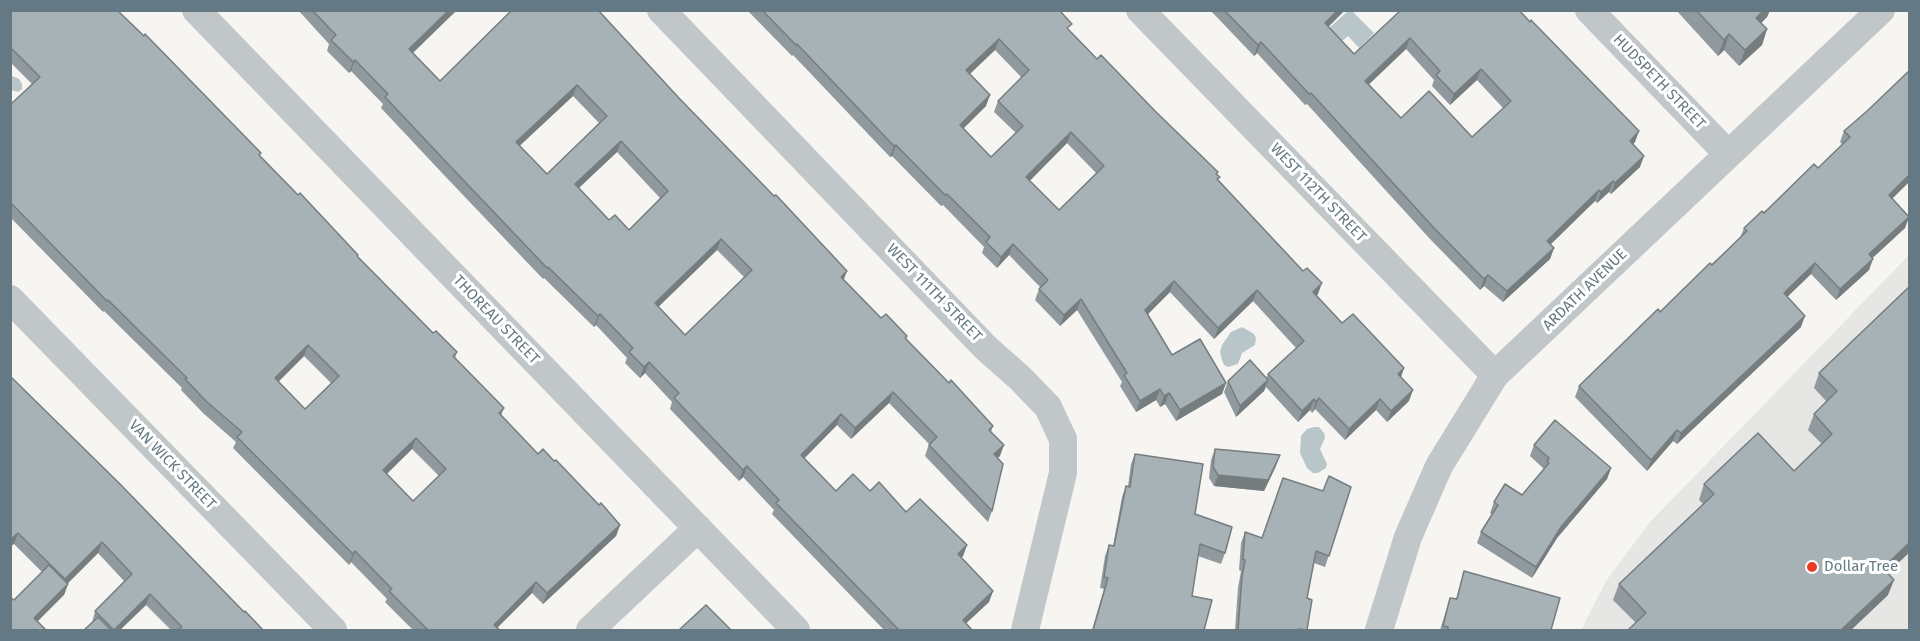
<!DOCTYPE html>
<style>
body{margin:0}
#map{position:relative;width:1920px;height:641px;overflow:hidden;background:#f6f5f2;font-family:"Fira Sans",sans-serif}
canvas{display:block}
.frame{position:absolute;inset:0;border:12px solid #647984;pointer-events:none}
</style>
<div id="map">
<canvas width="1920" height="641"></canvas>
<div class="frame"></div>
</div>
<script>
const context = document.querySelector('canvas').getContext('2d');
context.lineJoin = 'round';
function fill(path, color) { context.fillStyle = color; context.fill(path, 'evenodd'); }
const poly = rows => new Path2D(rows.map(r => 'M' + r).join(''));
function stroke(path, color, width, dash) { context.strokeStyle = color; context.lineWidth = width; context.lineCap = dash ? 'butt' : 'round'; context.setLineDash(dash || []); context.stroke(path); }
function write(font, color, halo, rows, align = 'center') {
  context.font = font + ' "Fira Sans",sans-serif'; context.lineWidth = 6; context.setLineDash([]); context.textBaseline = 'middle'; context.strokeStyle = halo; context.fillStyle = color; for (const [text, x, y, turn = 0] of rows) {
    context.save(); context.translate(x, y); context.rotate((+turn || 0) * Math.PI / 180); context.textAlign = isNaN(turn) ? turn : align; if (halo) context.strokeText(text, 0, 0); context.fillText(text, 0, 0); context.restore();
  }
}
fill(poly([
 [1909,255,1909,630,1581,630,1606,581,1650,522]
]), '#e6e7e5');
fill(poly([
 [1348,11,1352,11,1374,33,1359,48,1348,36,1341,42,1328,29],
 [10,75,19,79,22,84,22,89,18,92,11,90],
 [1242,327,1254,334,1256,338,1255,345,1242,353,1238,364,1228,367,1224,365,1222,360,1220,352,1222,345,1231,332],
 [1314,427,1319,427,1324,433,1325,438,1320,449,1327,464,1326,468,1318,473,1313,473,1307,468,1300,453,1301,436,1307,429]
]), '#b8c6c9');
stroke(poly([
 [196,10,796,630],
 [661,10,986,348,1020,378,1048,407,1063,439,1063,473,1025,630],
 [1140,10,1495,375],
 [1589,10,1728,154],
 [10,299,333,630],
 [590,630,698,528],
 [1379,630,1408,537,1439,466,1495,375,1881,10]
]), '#c1c6c8', 28);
fill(poly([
 [10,10,261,153,259,156,357,257,433,333,457,352,455,358,504,408,501,416,538,454,620,525,616,536,543,604,532,593,497,628,500,630,413,630,385,602,387,599,351,562,349,565,233,448,236,442,203,413,181,390,182,388,104,311,103,312,10,217,10,105,32,84,10,62],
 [304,356,331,383,305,409,278,382],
 [412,449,439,476,413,501,387,474],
 [298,10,457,10,413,53,440,81,510,13,508,10,598,10,844,280,881,318,907,336,906,339,949,383,993,426,991,432,1000,456,997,458,992,511,988,522,925,456,929,444,889,403,851,439,837,425,804,458,836,491,870,491,906,512,967,545,963,556,961,557,993,591,989,602,966,623,972,630,884,630,772,514,774,510,743,477,739,481,670,409,672,402,645,373,640,378,625,363,627,358,596,325,594,327,544,278,543,279,444,175,381,108,383,104,351,71,349,73,327,51,329,44],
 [573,96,599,123,547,174,519,146],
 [617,152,660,198,629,230,609,220,579,188],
 [717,250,744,277,685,335,658,307],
 [747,10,1059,10,1069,31,1097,59,1155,111,1218,172,1217,174,1220,177,1218,180,1318,294,1317,296,1342,323,1404,368,1401,377,1409,401,1387,422,1376,410,1345,440,1315,409,1312,413,1310,410,1298,422,1266,387,1264,391,1236,417,1224,392,1228,381,1266,378,1268,374,1296,348,1253,301,1214,339,1170,292,1148,314,1172,355,1226,383,1222,394,1176,421,1165,404,1160,407,1156,400,1136,412,1120,386,1122,382,1077,310,1060,326,1035,300,1039,289,1040,287,1009,255,997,268,982,253,984,247,943,205,941,206,892,156,890,157,793,55,792,56],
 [995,50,1022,78,998,101,994,112,1016,133,991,157,963,128,986,106,970,74],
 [1067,143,1096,173,1059,210,1030,181],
 [1210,10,1345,10,1328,27,1354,54,1401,10,1635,142,1633,144,1640,167,1611,194,1609,192,1597,203,1595,201,1550,244,1554,248,1550,259,1503,302,1484,286,1480,290,1430,239,1307,104,1305,105,1257,53,1254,56],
 [1406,49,1434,80,1432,86,1450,105,1477,80,1503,108,1472,137,1401,118,1369,84],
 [1676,10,1770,10,1767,17,1761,23,1767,29,1762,45,1739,66,1724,50,1718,56],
 [1844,131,1910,181,1892,198,1909,217,1905,228,1872,258,1869,270,1836,300,1811,274,1787,297,1801,327,1677,444,1673,441,1647,471,1575,397,1579,386,1740,238,1744,228,1818,168,1843,145,1840,142],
 [1910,286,1888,573,1888,595,1851,630,1628,630,1636,623,1613,600,1619,584,1703,504,1699,500,1704,484,1794,471,1822,444,1808,430,1814,414,1827,402,1814,388,1819,373],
 [10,376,244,612,263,630,171,630,146,605,120,630,84,630,92,623,95,611,124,581,98,553,67,584,68,584,64,595,14,600,42,572,14,544],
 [1534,445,1611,468,1607,479,1557,538,1532,578,1477,543,1481,532,1492,515,1490,513,1494,502,1522,495,1544,469,1530,456],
 [1215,449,1276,466,1264,491,1214,486,1209,478,1211,460],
 [1135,454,1195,514,1225,553,1221,564,1198,556,1192,596,1204,630,1092,630,1104,589,1100,588,1105,556,1109,545,1113,546,1122,497,1126,486,1128,486,1131,464],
 [1351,487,1325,567,1314,563,1307,598,1307,630,1235,630,1238,588,1241,571,1239,570,1241,543,1245,532,1262,538,1323,491],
 [1464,571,1551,630,1440,630,1450,598,1456,599]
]), '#90999d');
fill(poly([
 [449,10,457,10,405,60,409,49],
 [1338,10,1345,10,1321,34,1325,23],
 [1764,10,1770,10,1767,17,1750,34,1756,18],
 [1767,29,1762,45,1739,66,1745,50],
 [1729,34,1724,50,1718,56,1724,40],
 [1410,38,1406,49,1361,92,1365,81],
 [999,39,995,50,962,81,966,70],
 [1261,42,1257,53,1254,56,1258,45],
 [355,60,351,71,349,73,353,62],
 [1481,69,1477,80,1450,105,1454,94],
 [577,85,573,96,512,153,516,142],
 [990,95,986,106,956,136,960,125],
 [1639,131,1635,142,1626,152,1630,141],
 [1071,132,1067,143,1022,188,1026,177],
 [621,141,617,152,571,195,575,184],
 [896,145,892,156,890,157,894,146],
 [1644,156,1640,167,1611,194,1615,183],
 [1910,174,1910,181,1885,206,1889,195],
 [1613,181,1609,192,1597,203,1601,192],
 [1599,190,1595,201,1543,252,1547,241],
 [1909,217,1905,228,1865,265,1869,254],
 [721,239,717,250,651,314,655,303],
 [1013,244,1009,255,997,268,1001,257],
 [1554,248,1550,259,1503,302,1507,291],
 [1873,259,1869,270,1836,300,1840,289],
 [1815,263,1811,274,1780,304,1784,293],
 [847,271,843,282,841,277],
 [1488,275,1484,286,1480,290,1484,279],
 [1174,281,1170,292,1141,321,1145,310],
 [1322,283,1318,294,1309,303,1313,292],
 [1257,290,1253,301,1214,339,1218,328],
 [1081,299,1077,310,1060,326,1064,315],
 [600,314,596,325,594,327,598,316],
 [1805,316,1801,327,1677,444,1681,433],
 [308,345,304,356,271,389,275,378],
 [649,362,645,373,640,378,644,367],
 [1404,368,1400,379,1398,374],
 [1268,380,1264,391,1236,417,1240,406],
 [1226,383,1222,394,1176,421,1180,410],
 [1160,389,1156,400,1136,412,1140,401],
 [1413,390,1409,401,1387,422,1391,411],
 [893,392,889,403,851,439,855,428],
 [1169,393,1165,404,1160,407,1164,396],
 [1319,398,1315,409,1312,413,1316,402],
 [1314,399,1310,410,1298,422,1302,411],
 [1380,399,1376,410,1345,440,1349,429],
 [841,414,837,425,797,466,801,455],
 [1677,430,1673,441,1647,471,1651,460],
 [416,438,412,449,379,481,383,470],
 [1004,445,1000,456,990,465,994,454],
 [1280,455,1276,466,1264,491,1214,486,1218,475],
 [747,466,743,477,739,481,743,470],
 [1611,468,1607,479,1557,538,1532,578,1536,567,1561,527],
 [620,525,616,536,543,604,547,593],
 [18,533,14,544,10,547,10,540],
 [102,542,98,553,61,590,65,579],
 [1910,542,1910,552,1877,583,1883,568],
 [967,545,963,556,954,565,958,554],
 [355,551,351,562,349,565,353,554],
 [1894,580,1888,595,1851,630,1841,630],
 [536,582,532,593,495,630,494,625],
 [68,584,64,595,30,629,34,618],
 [993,591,989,602,959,630,963,620],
 [150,594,146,605,120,630,113,630]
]), '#757d7f');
const building = poly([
 [10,10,117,10,144,36,145,34,261,153,259,155,298,195,300,193,358,255,357,256,433,333,436,331,457,352,453,356,504,408,499,413,538,454,543,449,554,461,556,460,599,505,601,503,620,525,547,593,536,582,494,625,500,630,427,630,428,630,389,591,392,589,355,551,353,554,237,437,242,432,207,402,185,379,187,378,108,300,107,301,10,202,10,105,40,77,10,47,10,10],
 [308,345,339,376,305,409,275,378,308,345],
 [416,438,446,469,413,501,383,470,416,438],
 [312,10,449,10,409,49,440,81,512,10,598,10,678,97,774,196,776,195,847,271,841,277,881,318,886,314,907,336,905,338,949,383,951,380,993,426,989,430,1004,445,994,454,1003,464,992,511,929,445,937,437,893,392,855,428,841,414,801,455,836,491,853,474,870,491,879,482,906,512,920,499,967,545,958,554,993,591,963,620,972,630,899,630,776,503,779,500,747,466,743,470,674,398,679,393,649,362,644,367,629,352,633,348,600,314,598,316,548,267,547,268,448,164,385,97,388,94,355,60,353,62,331,40,336,35,312,10],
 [577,85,607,116,547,174,516,142,577,85],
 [621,141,668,191,629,230,615,215,609,220,575,184,621,141],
 [721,239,752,270,685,335,655,303,721,239],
 [762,10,1059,10,1072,24,1067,28,1097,59,1101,55,1155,111,1218,172,1216,174,1220,177,1217,179,1303,271,1307,268,1322,283,1313,292,1342,323,1353,314,1404,368,1398,374,1413,390,1391,411,1380,399,1349,429,1319,398,1316,402,1314,399,1302,411,1268,374,1304,341,1257,290,1218,328,1174,281,1145,310,1172,355,1200,339,1226,383,1180,410,1169,393,1164,396,1160,389,1140,401,1124,375,1127,373,1081,299,1064,315,1039,289,1048,280,1013,244,1001,257,986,242,990,237,947,194,945,195,896,145,894,146,797,44,796,45,762,10],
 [999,39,1029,70,998,101,1023,126,991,157,960,125,990,95,966,70,999,39],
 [1071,132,1104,166,1059,210,1026,177,1071,132],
 [1224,10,1338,10,1325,23,1354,54,1401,10,1519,10,1530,22,1531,20,1639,131,1630,141,1644,156,1615,183,1613,181,1601,192,1599,190,1547,241,1554,248,1507,291,1488,275,1484,279,1434,228,1311,93,1309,94,1261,42,1258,45,1224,10],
 [1410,38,1440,71,1436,75,1454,94,1481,69,1511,101,1472,137,1429,91,1401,118,1365,81,1410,38],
 [1696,10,1764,10,1756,18,1767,29,1745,50,1729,34,1724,40,1696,10],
 [1910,70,1910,174,1889,195,1909,217,1869,254,1873,259,1840,289,1815,263,1784,293,1805,316,1681,433,1677,430,1651,460,1579,386,1658,309,1660,312,1710,263,1712,265,1747,231,1744,228,1762,211,1764,213,1814,164,1818,168,1850,137,1844,131,1866,112,1910,70],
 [1910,286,1910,542,1883,568,1894,580,1841,630,1628,630,1646,613,1619,584,1714,494,1704,484,1758,433,1794,471,1832,434,1814,414,1837,391,1819,373,1910,286],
 [1250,360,1268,380,1240,406,1228,381,1250,360],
 [10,376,120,484,244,612,245,611,263,630,178,630,182,627,150,594,114,630,95,611,132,574,102,542,65,579,18,533,10,540,10,376],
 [1555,420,1611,468,1561,527,1536,567,1481,532,1498,505,1494,502,1505,484,1522,495,1549,463,1547,461,1549,458,1534,445,1555,420],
 [1215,449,1280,455,1268,480,1218,475,1213,467,1215,449],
 [1135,454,1203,464,1195,514,1232,527,1225,553,1200,544,1192,596,1212,600,1204,630,1093,630,1108,578,1104,577,1109,545,1114,546,1126,486,1130,487,1135,454],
 [1329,476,1351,487,1329,556,1316,551,1307,598,1312,600,1307,630,1299,629,1299,630,1238,630,1242,577,1245,560,1243,559,1245,532,1262,538,1283,478,1323,491,1329,476],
 [49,565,68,584,34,618,46,630,10,630,10,597,14,600,49,565],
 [1464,571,1560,598,1551,630,1448,630,1448,627,1443,626,1450,598,1457,599,1464,571],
 [706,605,731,630,679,630,706,605],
 [98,617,111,630,84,630,98,617]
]);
fill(building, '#a7b2b6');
stroke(building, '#757d7f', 1.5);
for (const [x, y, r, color] of [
 [1812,567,6,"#e63c22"]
]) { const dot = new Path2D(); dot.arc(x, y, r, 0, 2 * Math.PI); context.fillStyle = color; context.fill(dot); stroke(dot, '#fff', 2); }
write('15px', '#647984', '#fff', [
 ["HUDSPETH STREET",1659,82,46],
 ["WEST 112TH STREET",1318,193,46],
 ["ARDATH AVENUE",1585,290,-44],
 ["WEST 111TH STREET",934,293,46],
 ["THOREAU STREET",496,320,46],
 ["VAN WICK STREET",172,465,46]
]);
write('15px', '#647984', '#fff', [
 ["Dollar Tree",1824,567]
], 'left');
</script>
